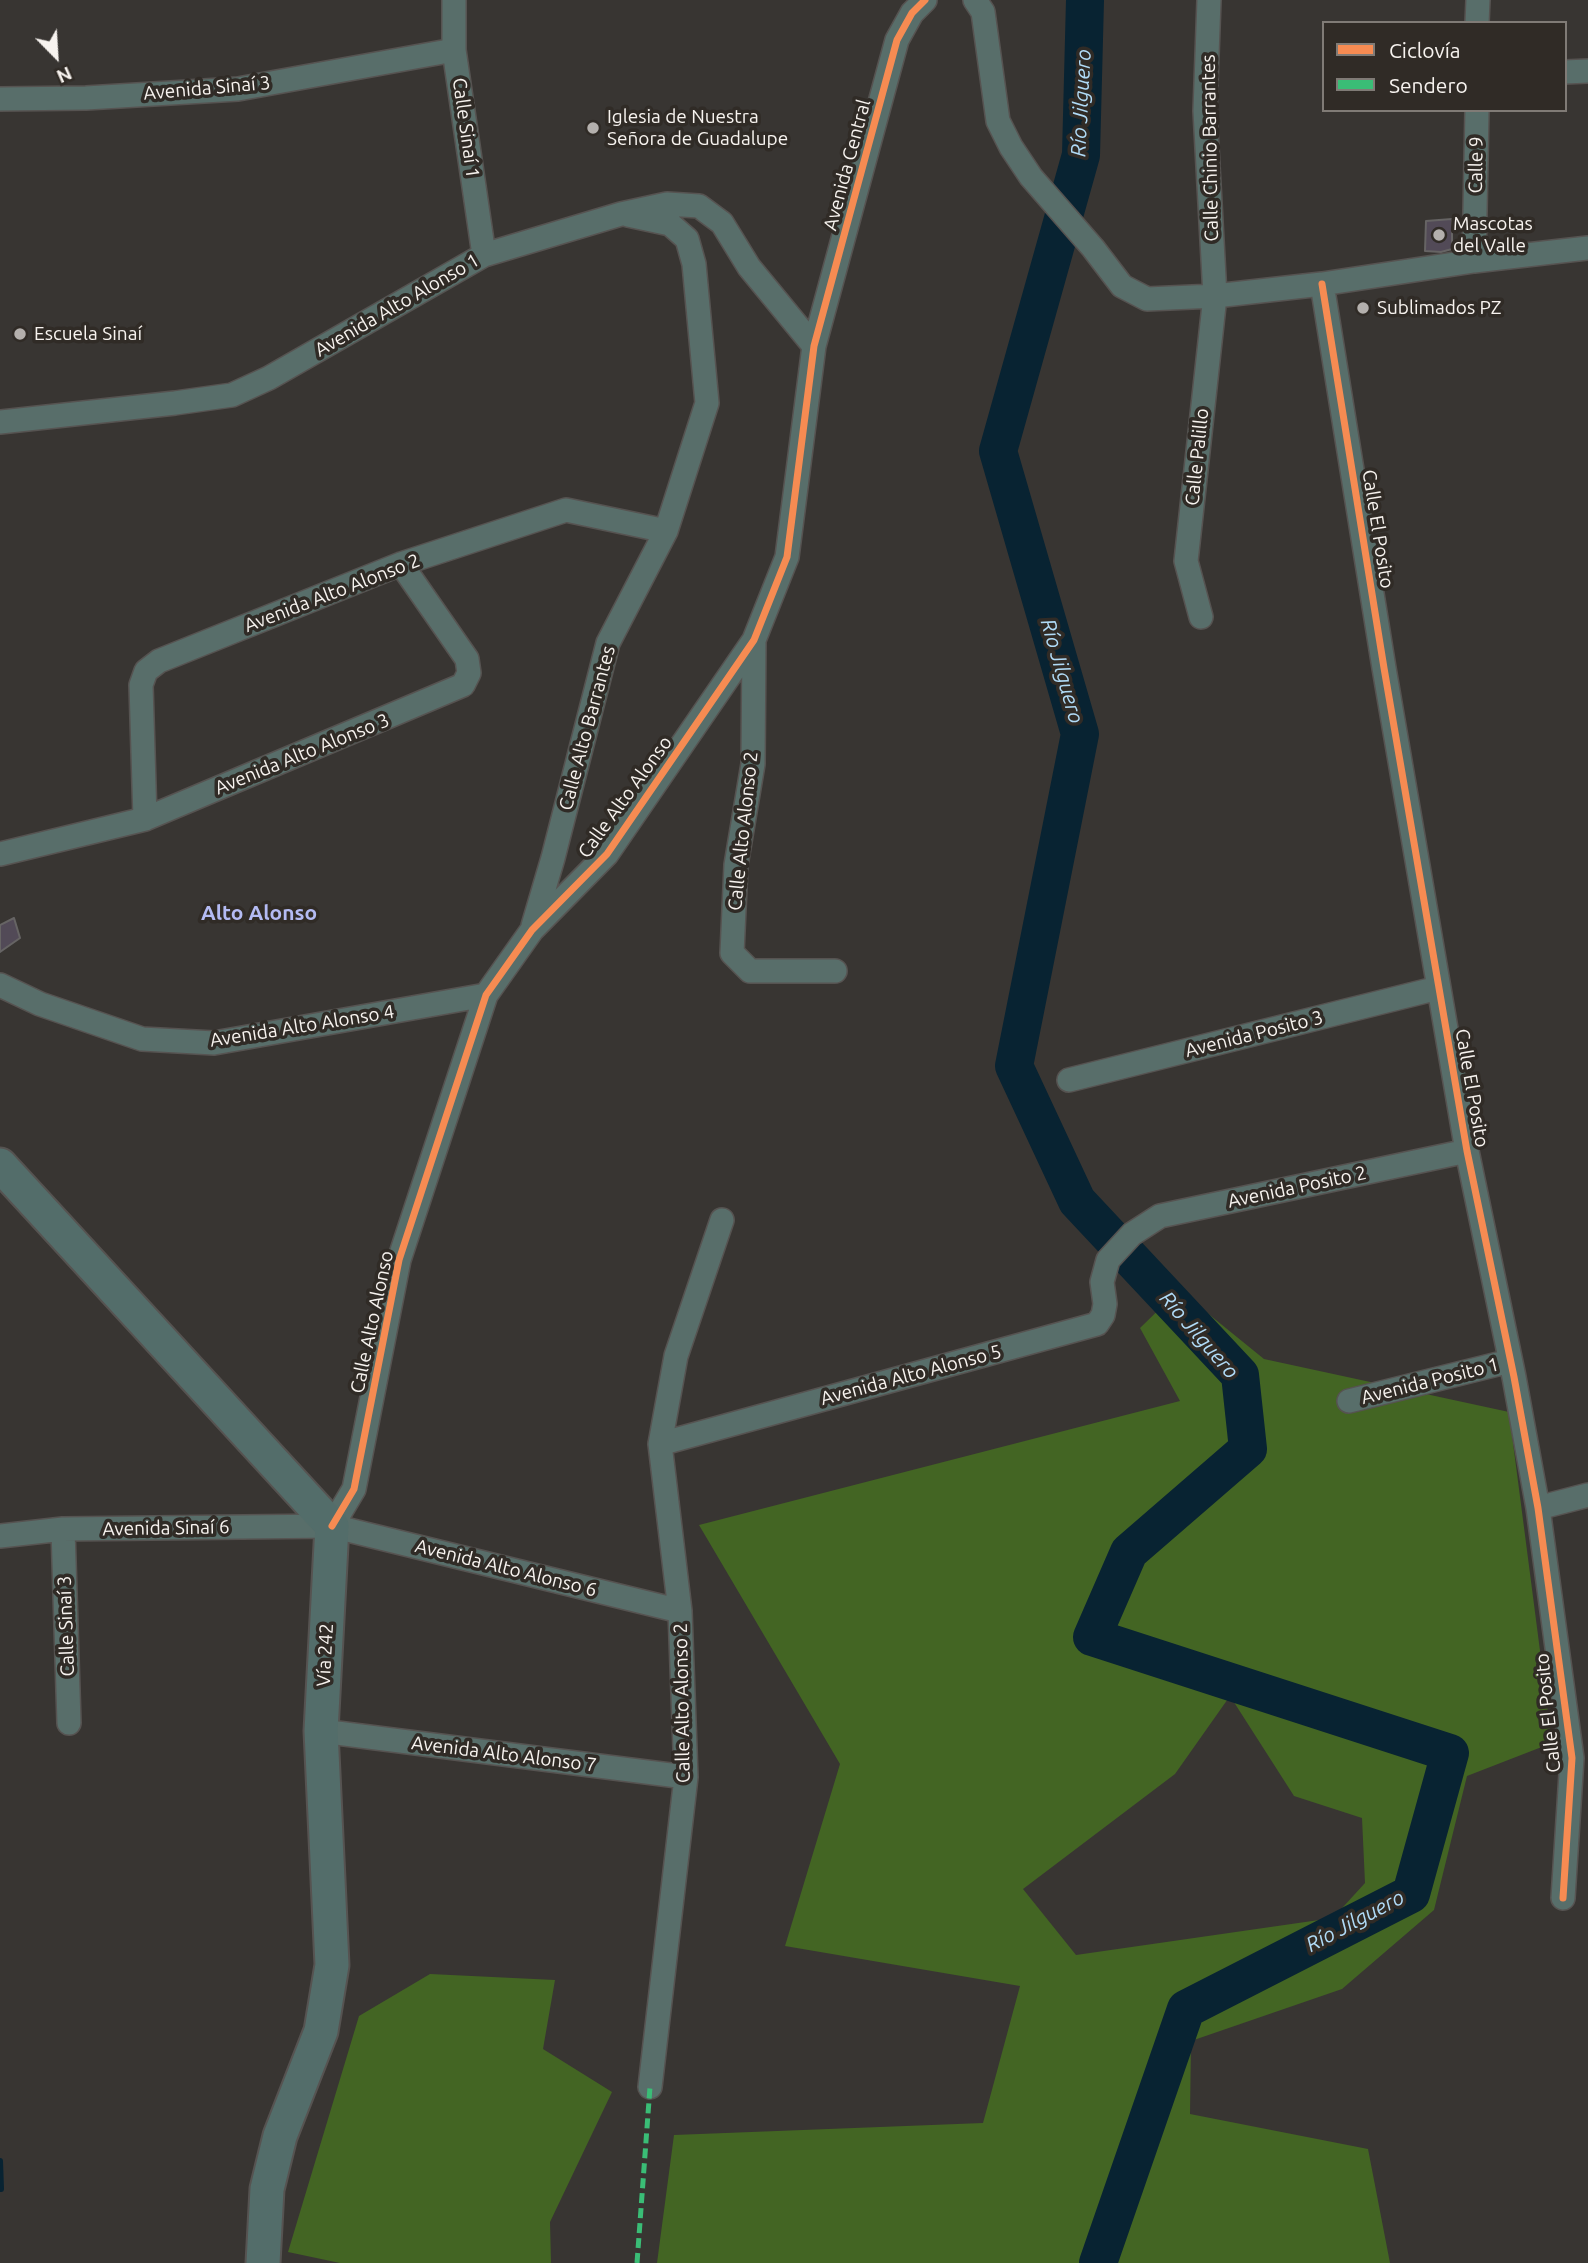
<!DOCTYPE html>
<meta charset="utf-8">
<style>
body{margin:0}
#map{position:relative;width:1588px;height:2263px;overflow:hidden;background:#383532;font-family:Ubuntu,sans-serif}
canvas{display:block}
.legend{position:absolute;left:1322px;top:21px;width:245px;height:91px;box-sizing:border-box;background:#302b26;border:2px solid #807b76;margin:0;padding:9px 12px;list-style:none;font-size:21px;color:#f7f3ef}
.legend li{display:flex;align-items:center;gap:14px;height:35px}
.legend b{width:35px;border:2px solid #807b76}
.north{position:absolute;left:21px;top:21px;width:70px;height:70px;-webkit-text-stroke:5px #302b26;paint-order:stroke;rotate:156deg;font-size:19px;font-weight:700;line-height:28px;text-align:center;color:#f7f3ef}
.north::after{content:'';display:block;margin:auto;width:24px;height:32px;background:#f7f3ef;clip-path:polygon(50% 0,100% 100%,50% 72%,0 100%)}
</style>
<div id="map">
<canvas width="1588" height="2263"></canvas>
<ul class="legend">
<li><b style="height:9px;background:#f68b52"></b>Ciclovía</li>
<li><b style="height:9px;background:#3abd76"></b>Sendero</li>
</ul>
<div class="north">N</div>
</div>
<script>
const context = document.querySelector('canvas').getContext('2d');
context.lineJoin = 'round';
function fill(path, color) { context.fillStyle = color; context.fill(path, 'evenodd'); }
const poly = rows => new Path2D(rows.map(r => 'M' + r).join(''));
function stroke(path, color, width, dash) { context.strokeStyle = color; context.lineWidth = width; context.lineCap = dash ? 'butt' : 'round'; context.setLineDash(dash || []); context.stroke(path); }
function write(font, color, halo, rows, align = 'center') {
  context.font = font + ' Ubuntu,sans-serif'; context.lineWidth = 7; context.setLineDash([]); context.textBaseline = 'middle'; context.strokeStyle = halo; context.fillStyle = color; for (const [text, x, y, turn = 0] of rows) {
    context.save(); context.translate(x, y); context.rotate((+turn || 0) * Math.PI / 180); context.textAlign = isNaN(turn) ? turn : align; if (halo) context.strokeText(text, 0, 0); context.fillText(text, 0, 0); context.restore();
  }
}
fill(poly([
 [1179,1290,1264,1359,1509,1412,1552,1743,1467,1776,1434,1910,1342,1989,1191,2041,1190,2114,1368,2149,1390,2263,657,2263,674,2135,983,2123,1020,1986,785,1946,840,1764,699,1525,1180,1401,1140,1328],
 [1230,1696,1294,1796,1362,1818,1365,1883,1333,1918,1076,1955,1023,1889,1175,1774],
 [430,1974,555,1980,543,2049,612,2092,550,2222,551,2263,340,2263,288,2252,359,2016]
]), '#436523');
stroke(poly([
 [0,2161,1,2189]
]), '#082332', 6);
stroke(poly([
 [1085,0,1081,155,998,451,1080,734,1014,1066,1077,1201,1240,1375,1248,1449,1129,1552,1092,1637,1450,1753,1411,1894,1186,2009,1098,2263]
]), '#082332', 38);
const building = poly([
 [1452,219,1452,249,1441,252,1425,251,1426,221,1452,219],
 [14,918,20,938,0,952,0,925,14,918]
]);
fill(building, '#524a57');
stroke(building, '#666464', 2);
const minor = poly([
 [454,0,454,50,484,255],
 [975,0,983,12,998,121,1011,147,1031,177,1093,248,1122,286,1147,299,1215,296,1322,284,1474,261,1588,248],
 [1477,23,1478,0],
 [1565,72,1588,71],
 [0,99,86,98,238,89,454,50],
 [1474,261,1477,110],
 [1322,284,1384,668,1467,1151,1514,1377,1538,1508,1572,1758,1563,1898],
 [0,422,175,403,232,395,269,378,484,255,621,214,667,204,699,206,722,223,749,267,814,346],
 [1201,617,1186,561,1215,296,1205,111,1209,0],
 [754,640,753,764,736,865,732,953,750,971,835,971],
 [145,819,141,685,146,671,159,661,401,564,566,510,666,531],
 [0,854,145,819,463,685,469,673,467,659,401,564],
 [533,926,553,858,608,643,666,531,707,403,694,264,687,239,670,224,628,215],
 [0,985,40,1004,142,1039,214,1043,486,995],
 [1069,1080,1438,988],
 [1349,1401,1510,1361],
 [660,1444,1097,1324,1103,1315,1105,1304,1102,1282,1108,1260,1132,1234,1160,1216,1467,1151],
 [1538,1508,1588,1495],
 [332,1526,354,1489,399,1260,486,995,532,930,607,854,754,640,787,557,814,346,897,40,912,13,925,0],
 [63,1529,69,1723],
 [0,1536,63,1529,332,1526,680,1611],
 [321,1731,686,1777],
 [650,2087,686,1777,680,1611,660,1444,676,1356,722,1220]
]);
const secondary = poly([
 [0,1165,332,1526,321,1731,332,1965,321,2031,280,2136,267,2189,263,2263]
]);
stroke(minor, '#565351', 26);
stroke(secondary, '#565351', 37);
stroke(minor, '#586e6a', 23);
stroke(secondary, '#536d6a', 33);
stroke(poly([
 [637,2263,650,2087]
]), '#3abd76', 5, [10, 5]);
stroke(poly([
 [1322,284,1384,668,1467,1151,1514,1377,1538,1508,1572,1758,1563,1898],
 [332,1526,354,1489,399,1260,486,995,532,930,607,854,754,640,787,557,814,346,897,40,912,13,925,0]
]), '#f68b52', 7);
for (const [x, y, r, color] of [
 [593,128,7,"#b4b0ad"],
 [1439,235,7,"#b4b0ad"],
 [1363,308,7,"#b4b0ad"],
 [20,334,7,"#b4b0ad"]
]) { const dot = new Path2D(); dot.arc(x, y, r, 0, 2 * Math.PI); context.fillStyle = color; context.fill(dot); stroke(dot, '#302b26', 2.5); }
write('19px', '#f7f3ef', '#302b26', [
 ["Avenida Sinaí 3",207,88,-5],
 ["Calle Sinaí 1",466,128,82],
 ["Calle Chinio Barrantes",1210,148,-91],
 ["Avenida Central",847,165,-75],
 ["Calle 9",1476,165,-89],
 ["Avenida Alto Alonso 1",397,305,-30],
 ["Calle Palillo",1197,457,-84],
 ["Calle El Posito",1378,529,81],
 ["Avenida Alto Alonso 2",332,593,-21],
 ["Calle Alto Barrantes",587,728,-75],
 ["Avenida Alto Alonso 3",302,754,-22],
 ["Calle Alto Alonso",625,797,-54],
 ["Calle Alto Alonso 2",743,831,-84],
 ["Avenida Alto Alonso 4",302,1026,-9],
 ["Avenida Posito 3",1254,1034,-14],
 ["Calle El Posito",1472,1088,80],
 ["Avenida Posito 2",1297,1187,-12],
 ["Calle Alto Alonso",372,1322,-78],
 ["Avenida Alto Alonso 5",911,1375,-15],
 ["Avenida Posito 1",1430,1381,-14],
 ["Avenida Sinaí 6",166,1528,-1],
 ["Avenida Alto Alonso 6",506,1568,14],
 ["Calle Sinaí 3",66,1626,-92],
 ["Vía 242",325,1655,-87],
 ["Calle Alto Alonso 2",682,1703,-91],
 ["Calle El Posito",1548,1713,-96],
 ["Avenida Alto Alonso 7",504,1754,7]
]);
write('19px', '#f7f3ef', '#302b26', [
 ["Iglesia de Nuestra",607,117],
 ["Señora de Guadalupe",607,139],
 ["Mascotas",1453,224],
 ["del Valle",1453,246],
 ["Sublimados PZ",1377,308],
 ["Escuela Sinaí",34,334]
], 'left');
write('italic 21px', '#b0dbf7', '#302b26', [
 ["Río Jilguero",1081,103,-87],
 ["Río Jilguero",1062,671,74],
 ["Río Jilguero",1199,1335,49],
 ["Río Jilguero",1355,1921,-28]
]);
write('bold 21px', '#b4bbf3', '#302b26', [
 ["Alto Alonso",259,913]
]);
</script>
